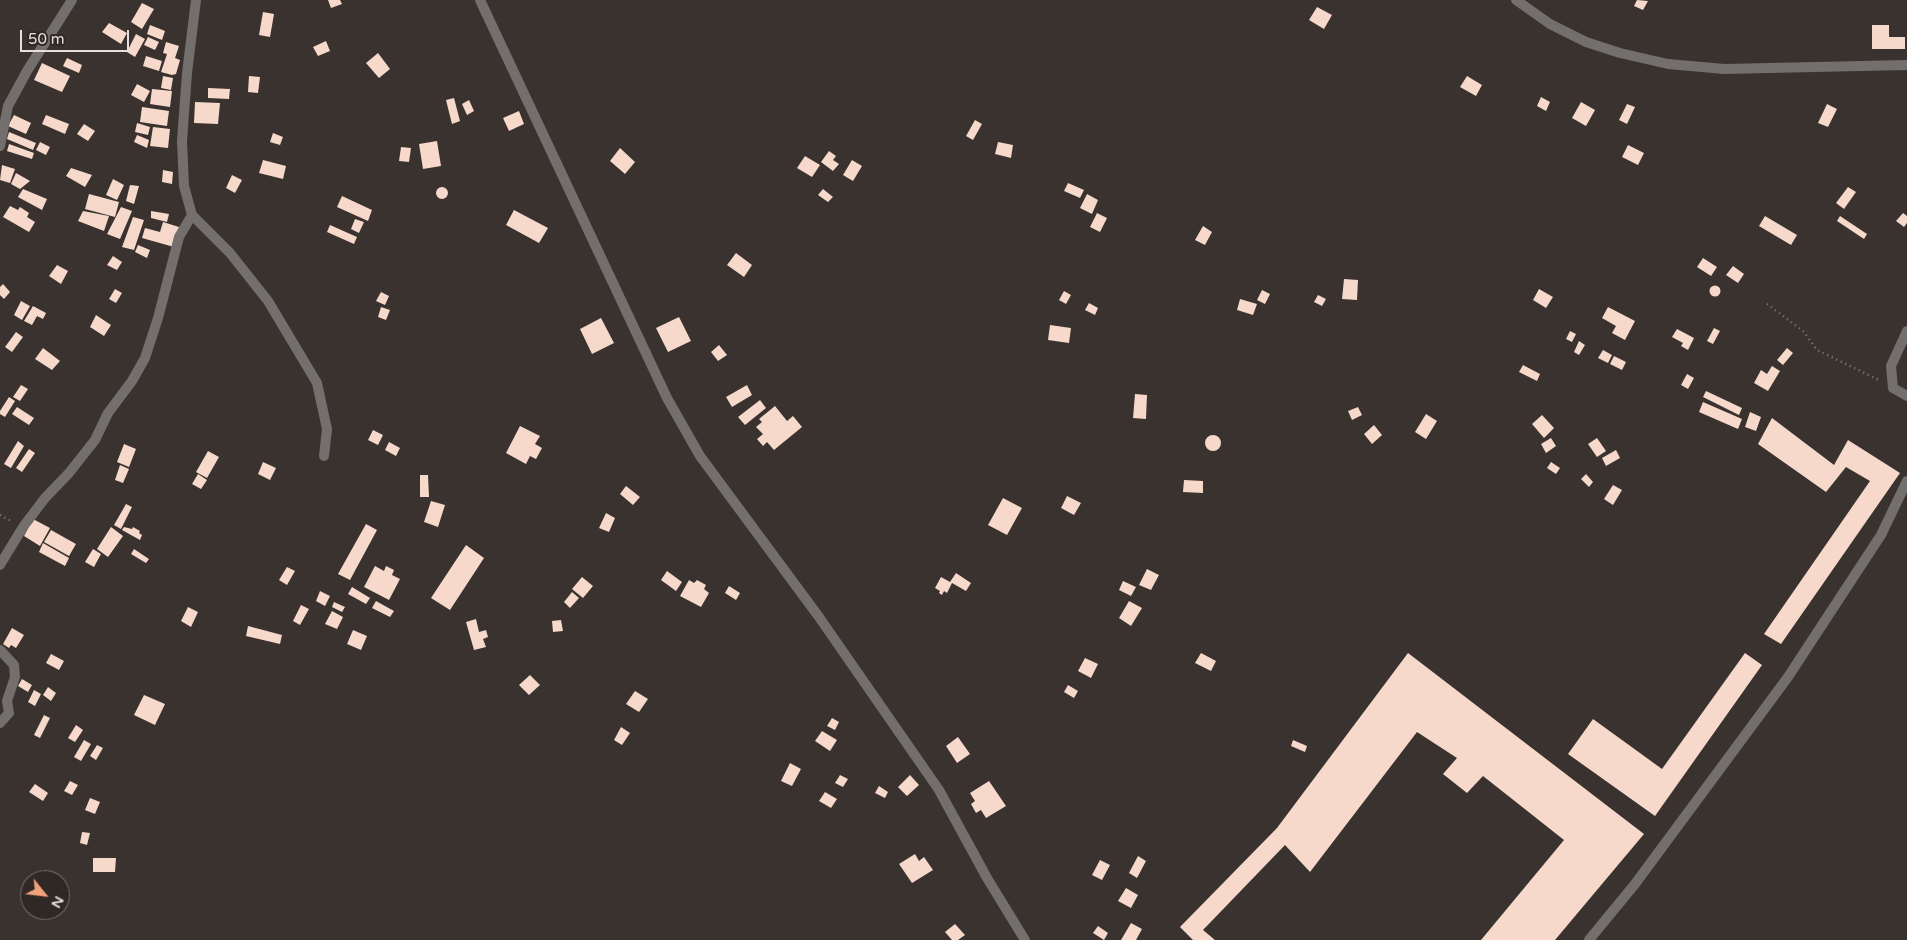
<!DOCTYPE html>
<style>
body{margin:0}
#map{position:relative;width:1907px;height:940px;overflow:hidden;background:#3a322e;font-family:"Varela Round",sans-serif}
canvas{display:block}
.north{position:absolute;left:20px;top:870px;width:50px;height:50px;box-sizing:border-box;background:#302825;border:1px solid #78716f;border-radius:50%;rotate:119deg;font-size:14px;font-weight:700;line-height:20px;text-align:center;color:#e5dfdd}
.north::after{content:'';display:block;margin:auto;width:18px;height:22px;background:#f1a17b;clip-path:polygon(50% 0,100% 100%,50% 72%,0 100%)}
.scale{position:absolute;left:20px;top:30px;width:109px;height:22px;box-sizing:border-box;border:2px solid #e5dfdd;border-top:0;padding-left:6px;font-size:15px;line-height:18px;white-space:nowrap;color:#e5dfdd;-webkit-text-stroke:4px #302825;paint-order:stroke}
</style>
<div id="map">
<canvas width="1907" height="940"></canvas>
<div class="north">N</div>
<div class="scale">50 m</div>
</div>
<script>
const context = document.querySelector('canvas').getContext('2d');
context.lineJoin = 'round';
function fill(path, color) { context.fillStyle = color; context.fill(path, 'evenodd'); }
const poly = rows => new Path2D(rows.map(r => 'M' + r).join(''));
function stroke(path, color, width, dash) { context.strokeStyle = color; context.lineWidth = width; context.lineCap = dash ? 'butt' : 'round'; context.setLineDash(dash || []); context.stroke(path); }
fill(poly([
 [328,0,340,0,342,4,331,8],
 [1637,0,1648,1,1643,10,1634,6],
 [142,3,154,9,142,29,131,22],
 [1317,7,1332,15,1324,29,1309,20],
 [263,12,274,14,270,37,259,35],
 [109,23,127,33,121,44,102,32],
 [150,25,165,31,162,40,147,34],
 [1872,25,1889,25,1889,37,1905,37,1905,49,1872,49],
 [136,34,145,39,135,57,127,52],
 [148,37,159,42,155,50,144,45],
 [326,41,330,51,318,56,313,47],
 [166,42,179,46,175,58,180,60,176,74,172,75,161,72,167,54,163,53],
 [378,53,390,69,379,78,366,63],
 [146,56,162,61,159,71,143,66],
 [67,58,82,65,79,73,63,66],
 [42,63,70,76,62,92,34,80],
 [163,76,173,78,171,90,161,88],
 [249,76,260,77,258,93,248,92],
 [1467,76,1482,85,1476,96,1460,87],
 [137,84,150,91,144,102,131,95],
 [208,88,230,89,229,99,208,98],
 [152,89,172,91,170,107,150,104],
 [1541,97,1550,102,1546,111,1537,106],
 [454,98,460,121,452,124,446,100],
 [469,100,474,111,467,115,462,104],
 [195,102,220,103,218,124,194,123],
 [1581,102,1595,110,1586,126,1572,118],
 [1627,104,1635,107,1627,124,1619,120],
 [1827,104,1837,109,1828,127,1818,123],
 [142,107,169,111,167,126,140,122],
 [519,111,524,124,509,131,503,118],
 [14,115,31,123,26,134,8,126],
 [46,115,69,124,65,134,42,124],
 [975,120,982,124,973,140,966,136],
 [137,123,150,127,148,135,135,132],
 [84,124,95,131,88,141,77,134],
 [153,127,170,129,168,148,150,146],
 [9,132,36,143,33,150,7,139],
 [273,133,283,137,280,145,270,142],
 [137,135,149,140,147,148,134,142],
 [437,141,441,166,423,169,419,144],
 [40,142,50,147,46,155,36,150],
 [998,142,1013,145,1011,158,995,154],
 [9,144,34,153,32,159,7,151],
 [1628,145,1644,153,1638,165,1622,157],
 [401,147,411,148,409,162,399,161],
 [620,148,635,162,625,174,610,161],
 [829,151,836,156,833,160,839,164,833,171,821,162],
 [805,156,820,165,812,177,797,168],
 [263,160,286,166,283,179,259,173],
 [852,160,862,166,853,181,843,175],
 [2,165,15,169,10,183,0,180],
 [71,168,92,175,85,187,66,176],
 [163,170,173,172,172,184,162,182],
 [16,173,30,181,20,189,11,184],
 [232,175,242,180,235,193,226,188],
 [113,179,124,185,117,200,106,195],
 [1068,183,1084,190,1080,198,1064,191],
 [130,185,139,186,134,204,126,201],
 '436 193a6 6 0 1 1 12 0a6 6 0 1 1-12 0Z',
 [1848,187,1856,192,1844,209,1836,203],
 [23,189,47,199,42,210,18,197],
 [823,189,833,197,828,202,818,195],
 [89,194,119,202,115,217,85,209],
 [1087,194,1098,200,1092,214,1080,208],
 [342,196,372,210,368,221,337,207],
 [10,206,18,210,20,207,29,213,27,217,35,222,29,232,3,217],
 [121,207,132,211,120,239,107,234],
 [514,210,548,228,539,243,506,225],
 [83,211,109,216,104,231,78,221],
 [151,211,169,214,167,222,151,218],
 [1097,213,1107,218,1100,232,1090,227],
 [1903,213,1907,216,1907,223,1904,227,1896,221],
 [1765,216,1797,235,1791,245,1759,226],
 [1840,216,1867,234,1864,239,1837,221],
 [133,217,144,220,134,250,122,247],
 [355,219,364,222,359,233,351,229],
 [163,222,179,227,174,247,142,238,145,228,160,232],
 [330,225,357,237,354,244,327,232],
 [1203,226,1212,232,1205,245,1195,240],
 [138,245,150,250,147,258,135,252],
 [736,253,752,265,744,277,727,265],
 [113,256,122,262,117,270,107,265],
 [1703,258,1717,267,1711,276,1697,267],
 [57,265,68,271,61,284,49,276],
 [1733,266,1744,274,1738,283,1726,275],
 [1344,279,1358,280,1357,300,1342,299],
 [3,284,10,292,4,299,0,295,0,287],
 '1709.5 291a5.5 5.5 0 1 1 11 0a5.5 5.5 0 1 1-11 0Z',
 [115,289,122,293,116,303,109,299],
 [1539,289,1553,297,1546,308,1533,300],
 [1262,290,1270,294,1265,304,1257,300],
 [1064,291,1071,295,1066,304,1059,300],
 [381,292,389,296,385,305,376,301],
 [1318,295,1326,299,1322,306,1314,302],
 [1240,299,1257,304,1253,315,1237,310],
 [21,301,30,306,22,320,14,315],
 [1089,303,1098,308,1095,315,1085,310],
 [33,306,46,313,43,319,37,316,32,325,24,321],
 [381,307,390,310,386,320,378,317],
 [1608,307,1635,321,1625,340,1612,333,1616,326,1602,318],
 [96,315,111,325,104,336,90,327],
 [679,317,691,341,668,352,656,328],
 [601,318,614,343,592,354,580,329],
 [1050,325,1071,328,1069,343,1048,340],
 [1714,328,1720,331,1713,344,1707,341],
 [1677,329,1694,338,1688,350,1681,346,1683,343,1672,337],
 [1570,331,1576,334,1572,342,1566,339],
 [16,332,23,337,12,352,5,347],
 [1579,341,1585,345,1579,355,1574,352],
 [719,345,727,355,718,361,711,352],
 [43,348,60,361,52,370,35,359],
 [1787,348,1793,353,1783,365,1777,360],
 [1603,350,1612,355,1608,363,1598,358],
 [1614,356,1626,362,1622,370,1610,364],
 [1523,365,1540,374,1537,381,1519,372],
 [1772,366,1780,371,1768,391,1754,383,1761,370,1767,374],
 [1687,374,1694,378,1688,389,1681,385],
 [21,385,28,389,20,401,13,397],
 [747,385,752,395,732,407,726,397],
 [1706,391,1742,408,1739,415,1703,397],
 [1135,394,1147,395,1146,419,1133,418],
 [9,397,15,401,5,417,0,414,0,411],
 [760,400,766,408,745,425,738,417],
 [1703,402,1742,419,1738,429,1699,412],
 [775,406,787,421,793,416,802,427,774,450,767,442,763,446,757,439,763,434,756,427,762,422,759,419],
 [17,407,34,418,29,425,12,414],
 [1358,407,1362,415,1352,420,1348,411],
 [1750,412,1761,417,1756,431,1745,427],
 [1426,414,1437,421,1426,439,1415,432],
 [1542,415,1554,428,1544,438,1532,424],
 [1772,418,1834,465,1848,440,1900,473,1781,644,1764,634,1870,481,1846,467,1826,492,1758,444],
 [1374,425,1382,435,1372,444,1364,434],
 [520,426,540,436,535,444,542,448,536,459,530,456,526,464,506,453],
 [373,430,383,435,378,445,368,440],
 '1205 443a8 8 0 1 1 16 0a8 8 0 1 1-16 0Z',
 [1551,438,1556,446,1546,453,1541,444],
 [1597,438,1606,451,1597,457,1588,444],
 [18,441,24,446,11,468,4,464],
 [389,442,400,448,396,456,385,450],
 [124,444,136,449,129,467,117,462],
 [29,449,35,453,22,472,16,468],
 [1616,450,1620,458,1606,466,1602,458],
 [208,451,219,457,207,478,196,472],
 [263,462,276,468,270,480,258,474],
 [1551,462,1560,468,1556,474,1547,468],
 [120,465,129,469,123,483,115,480],
 [198,474,207,480,201,489,192,484],
 [1586,474,1593,482,1589,487,1581,479],
 [420,475,428,475,429,497,420,497],
 [1184,480,1203,481,1203,493,1183,492],
 [1613,485,1622,490,1613,505,1604,499],
 [626,486,640,497,633,505,620,494],
 [1067,496,1081,503,1074,515,1061,508],
 [1003,498,1022,508,1007,535,988,525],
 [431,501,445,505,438,527,424,522],
 [126,504,132,507,121,529,114,525],
 [606,513,615,518,609,532,599,528],
 [33,519,50,528,40,546,24,536],
 [366,524,377,530,350,580,338,574],
 [111,527,123,536,108,557,97,549],
 [124,527,132,529,133,527,140,531,139,533,142,535,140,540,122,530],
 [51,530,76,544,69,556,44,542],
 [43,543,69,558,65,566,39,552],
 [466,545,484,558,450,610,431,598],
 [93,549,101,554,94,567,85,562],
 [134,549,149,559,146,563,131,554],
 [375,566,384,571,386,566,394,570,392,575,400,579,389,600,364,587],
 [287,567,295,571,287,585,279,580],
 [1147,569,1159,575,1151,590,1139,585],
 [667,571,682,582,676,591,661,580],
 [956,573,971,583,966,591,952,583,947,593,944,591,942,595,939,593,940,591,935,588,941,577,950,582],
 [582,577,593,586,583,598,572,589],
 [689,580,694,583,697,580,706,585,704,589,709,593,701,607,680,596],
 [1123,581,1136,587,1131,596,1119,590],
 [729,586,740,593,736,600,725,593],
 [352,587,370,598,366,604,348,594],
 [320,591,330,596,325,606,316,601],
 [572,592,579,598,570,608,564,602],
 [376,601,394,611,390,617,372,608],
 [1129,601,1142,608,1131,626,1119,618],
 [334,602,345,607,342,612,332,607],
 [301,605,309,609,300,625,293,621],
 [188,607,198,612,191,627,181,621],
 [332,611,343,617,337,629,325,624],
 [476,619,479,632,486,630,488,637,483,639,486,647,474,650,466,622],
 [561,620,563,631,553,632,552,621],
 [248,626,282,635,280,644,246,636],
 [12,628,24,635,16,648,11,645,9,648,3,644],
 [353,630,367,636,361,650,347,644],
 [1201,653,1216,661,1211,671,1195,663],
 [1408,653,1644,834,1555,940,1481,940,1564,840,1483,776,1467,793,1443,774,1457,758,1417,732,1310,872,1285,845,1203,930,1215,940,1193,940,1180,927,1277,828],
 [1745,653,1762,665,1655,816,1568,754,1593,719,1662,769],
 [51,654,64,661,59,670,46,663],
 [1085,658,1098,664,1091,678,1078,671],
 [530,675,540,685,529,695,519,685],
 [22,679,32,685,28,692,18,686],
 [1068,685,1078,691,1074,698,1064,692],
 [48,687,56,693,51,701,43,695],
 [34,690,41,694,35,706,28,702],
 [635,691,648,699,639,712,626,704],
 [144,695,165,704,155,725,134,715],
 [44,715,50,718,40,738,34,735],
 [832,718,839,722,835,730,827,726],
 [76,725,83,730,75,742,68,738],
 [621,727,630,733,622,745,614,740],
 [822,731,837,740,830,751,815,741],
 [958,737,970,754,957,763,946,746],
 [84,740,91,744,81,761,74,757],
 [1293,740,1307,746,1305,752,1291,746],
 [97,745,103,748,96,760,90,756],
 [790,763,801,769,792,786,781,781],
 [840,775,848,779,843,787,835,783],
 [910,775,919,785,907,796,898,787],
 [70,781,78,785,72,795,64,791],
 [989,781,1006,806,986,818,981,810,976,813,971,804,975,801,970,793],
 [35,784,48,793,43,801,29,792],
 [879,786,888,792,885,798,875,793],
 [825,792,837,799,831,808,819,801],
 [90,798,100,802,95,814,85,810],
 [82,832,90,833,87,845,80,843],
 [915,854,919,861,924,857,933,870,912,883,899,864],
 [1138,856,1146,861,1137,878,1129,873],
 [93,858,116,858,115,872,93,872],
 [1100,860,1110,865,1102,880,1092,875],
 [1126,888,1138,895,1131,908,1118,901],
 [1131,923,1142,929,1136,940,1121,940],
 [955,924,965,935,958,940,952,940,945,932],
 [1098,926,1108,933,1104,940,1093,933]
]), '#f6d9cb');
stroke(poly([
 [1767,304,1803,331,1817,350,1881,381],
 [0,515,13,522]
]), '#87807d', 2.5, [1, 4]);
stroke(poly([
 [196,0,187,73,182,141,184,186,192,215,230,253,268,301,317,383,327,429,324,456],
 [0,146,8,106,27,71,72,0],
 [1907,331,1891,366,1893,388,1907,396],
 [0,565,23,527,45,498,69,473,95,440,108,413,132,381,145,358,158,318,179,237,192,215],
 [0,650,14,665,15,677,7,701,9,713,0,723],
 [1589,940,1635,884,1788,677,1881,535,1907,481]
]), '#736f6d', 10);
stroke(poly([
 [480,0,667,398,700,456,819,617,939,790,987,878,1025,940],
 [1516,0,1550,24,1586,42,1620,53,1668,64,1724,69,1907,65]
]), '#736f6d', 10);
</script>
